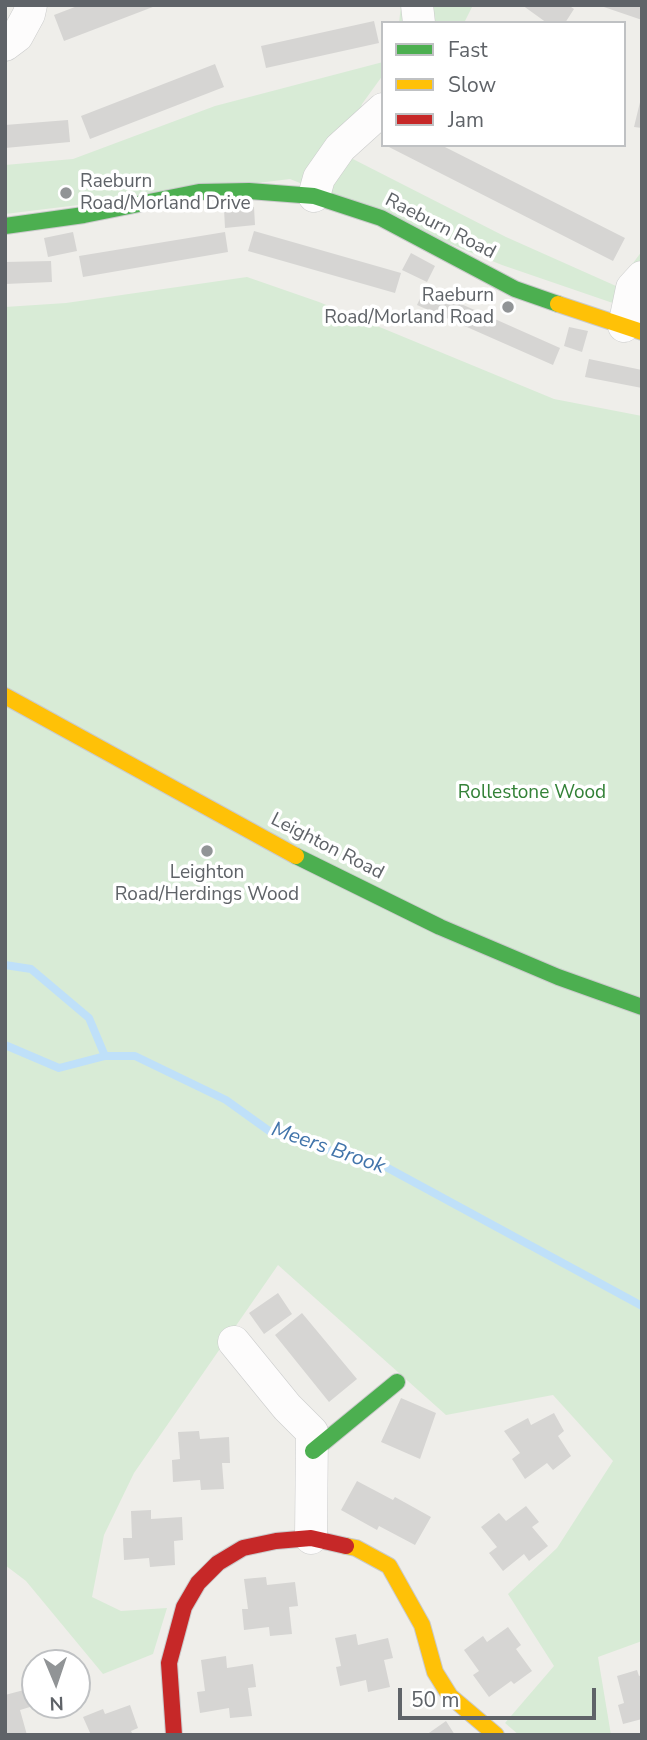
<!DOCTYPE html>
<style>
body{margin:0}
#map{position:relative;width:647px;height:1740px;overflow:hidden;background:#efeeea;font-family:"Nunito Sans",sans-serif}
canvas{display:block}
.frame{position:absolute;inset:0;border:7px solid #5f6368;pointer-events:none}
.legend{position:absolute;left:381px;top:21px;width:245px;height:126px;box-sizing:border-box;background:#fff;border:2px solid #bfc1c3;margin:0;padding:9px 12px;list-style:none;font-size:21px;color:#5f6368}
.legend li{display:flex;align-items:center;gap:14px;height:35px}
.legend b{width:35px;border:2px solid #bfc1c3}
.north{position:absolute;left:21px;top:1649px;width:70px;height:70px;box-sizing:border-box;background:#fff;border:2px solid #bfc1c3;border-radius:50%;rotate:178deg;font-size:19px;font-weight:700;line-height:28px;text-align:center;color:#5f6368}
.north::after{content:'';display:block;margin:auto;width:24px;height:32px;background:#919496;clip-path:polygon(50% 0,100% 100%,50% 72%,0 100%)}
.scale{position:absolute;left:398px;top:1688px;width:198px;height:32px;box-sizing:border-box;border:4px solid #5f6368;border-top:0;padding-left:9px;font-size:21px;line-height:24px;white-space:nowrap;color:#5f6368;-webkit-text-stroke:5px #fff;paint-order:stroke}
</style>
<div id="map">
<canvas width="647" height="1740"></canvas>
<div class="frame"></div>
<ul class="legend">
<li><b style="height:9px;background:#4caf50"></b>Fast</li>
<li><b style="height:9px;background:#ffc107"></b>Slow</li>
<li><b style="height:9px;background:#c62828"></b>Jam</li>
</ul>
<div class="north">N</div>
<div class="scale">50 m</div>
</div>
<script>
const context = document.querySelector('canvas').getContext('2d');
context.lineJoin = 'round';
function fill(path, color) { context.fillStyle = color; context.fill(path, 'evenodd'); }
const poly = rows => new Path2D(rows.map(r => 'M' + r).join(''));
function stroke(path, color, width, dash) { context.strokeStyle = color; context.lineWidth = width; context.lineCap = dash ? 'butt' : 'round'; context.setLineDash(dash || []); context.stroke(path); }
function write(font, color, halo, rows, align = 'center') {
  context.font = font + ' "Nunito Sans",sans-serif'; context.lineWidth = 7; context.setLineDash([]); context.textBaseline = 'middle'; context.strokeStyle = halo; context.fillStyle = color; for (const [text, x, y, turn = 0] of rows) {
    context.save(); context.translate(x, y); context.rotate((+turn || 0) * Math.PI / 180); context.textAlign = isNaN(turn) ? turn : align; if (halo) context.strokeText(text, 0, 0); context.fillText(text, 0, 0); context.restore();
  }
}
fill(poly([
 [401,5,473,5,464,23,399,23],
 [383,62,383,75,362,104,347,156,506,237,616,286,642,251,642,313,502,265,290,179,5,214,5,165,73,159,215,106],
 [247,277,319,302,554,399,642,416,642,1641,598,1657,611,1735,519,1735,505,1723,554,1666,508,1594,557,1548,613,1461,553,1395,446,1415,278,1265,134,1473,104,1535,92,1597,121,1611,167,1608,153,1654,103,1674,26,1581,5,1565,5,307,66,303]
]), '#d8ebd6');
stroke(poly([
 [5,965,31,969,89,1018,105,1056],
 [5,1045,59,1068,105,1056,135,1056,226,1100,272,1133,386,1167,642,1306]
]), '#bfe0f9', 8);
fill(poly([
 [80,5,158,5,64,41,54,15],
 [522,5,568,5,574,9,565,23,547,23],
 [601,5,642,5,642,20,601,6],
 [374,21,379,43,266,68,261,46],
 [215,64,224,87,90,139,81,116],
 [641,98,642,98,642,128,634,127],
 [68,120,70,142,5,148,5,125],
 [385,145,441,145,625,238,613,261],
 [254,207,255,225,225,228,224,209],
 [254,231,401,273,395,293,248,251],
 [73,232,77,251,48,257,44,238],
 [225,232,228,252,83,277,79,256],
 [411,253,435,266,427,282,402,270],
 [51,261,52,282,5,284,5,262],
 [425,288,560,348,553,365,417,305],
 [569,327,588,331,582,352,564,346],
 [589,359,642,370,642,388,585,377],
 [278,1293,292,1314,264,1334,249,1313],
 [302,1313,357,1379,329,1402,275,1335],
 [401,1398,436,1413,420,1459,381,1442],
 [554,1413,564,1431,558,1436,571,1456,553,1470,547,1463,525,1479,512,1459,520,1453,504,1431,528,1418,531,1425],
 [199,1431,200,1439,229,1437,230,1463,222,1463,224,1489,201,1490,200,1480,173,1482,172,1460,180,1459,178,1432],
 [357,1481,393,1500,395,1497,431,1517,415,1545,379,1526,377,1530,341,1510],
 [526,1506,539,1522,532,1527,548,1546,529,1561,524,1554,503,1571,489,1553,497,1547,481,1527,499,1513,506,1521],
 [151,1510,151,1519,182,1517,183,1540,174,1541,175,1565,150,1567,149,1558,124,1560,123,1538,132,1538,131,1511],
 [266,1577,267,1585,295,1582,298,1606,289,1607,292,1634,270,1636,269,1627,244,1630,242,1609,248,1609,244,1579],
 [508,1627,521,1645,516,1649,532,1671,514,1684,511,1681,489,1697,473,1675,479,1671,464,1650,483,1636,487,1642],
 [356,1634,358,1645,388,1638,393,1658,384,1660,390,1687,368,1692,366,1680,340,1686,336,1667,341,1666,335,1638],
 [226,1656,227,1668,253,1664,256,1687,248,1688,252,1716,230,1718,229,1708,200,1713,197,1692,205,1691,201,1660],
 [637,1670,639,1676,642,1675,642,1719,623,1724,618,1705,624,1703,617,1676],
 [24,1690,30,1707,20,1710,27,1735,5,1735,5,1695],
 [130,1705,138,1728,131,1731,133,1735,91,1735,83,1717,103,1709,105,1714],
 [446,1721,455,1735,426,1735]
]), '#d6d5d3');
const street = poly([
 [417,5,419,23],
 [5,45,17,36,29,14,31,5],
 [314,196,319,178,340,148,383,109],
 [624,326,632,288,642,277],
 [234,1342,287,1407,312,1432,311,1538]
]);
const fast = poly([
 [5,226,84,215,199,192,249,191,314,196,381,218,515,289,558,304],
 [296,856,440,927,558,977,642,1007],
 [313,1451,397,1382]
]);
const slow = poly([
 [558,304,642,332],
 [5,696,296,856],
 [346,1546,356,1548,389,1566,422,1625,435,1672,450,1696,496,1735]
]);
const jam = poly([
 [174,1735,169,1663,184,1607,198,1583,218,1563,243,1548,276,1541,311,1538,346,1546]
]);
stroke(street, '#cbcccc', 33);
stroke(fast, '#cacacb', 18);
stroke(slow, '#cacacb', 18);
stroke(jam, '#cacacb', 18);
stroke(street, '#fdfcfc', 32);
stroke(fast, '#4caf50', 16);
stroke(slow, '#ffc107', 16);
stroke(jam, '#c62828', 16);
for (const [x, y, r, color] of [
 [66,193,7,"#919496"],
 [508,307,7,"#919496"],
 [207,851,7,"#919496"]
]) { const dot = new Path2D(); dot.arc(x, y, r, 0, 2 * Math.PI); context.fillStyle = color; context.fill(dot); stroke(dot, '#fff', 2.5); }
write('19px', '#5f6368', '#fff', [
 ["Raeburn",80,182],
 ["Road/Morland Drive",80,204],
 ["Raeburn",494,296,"right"],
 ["Road/Morland Road",494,318,"right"],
 ["Leighton",207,873,"center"],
 ["Road/Herdings Wood",207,895,"center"]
], 'left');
write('19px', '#5f6368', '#fff', [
 ["Raeburn Road",440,227,27],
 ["Leighton Road",327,847,27]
]);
write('19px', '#348238', '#fff', [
 ["Rollestone Wood",532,793]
]);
write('italic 21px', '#4174aa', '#fff', [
 ["Meers Brook",328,1149,19]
]);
</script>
